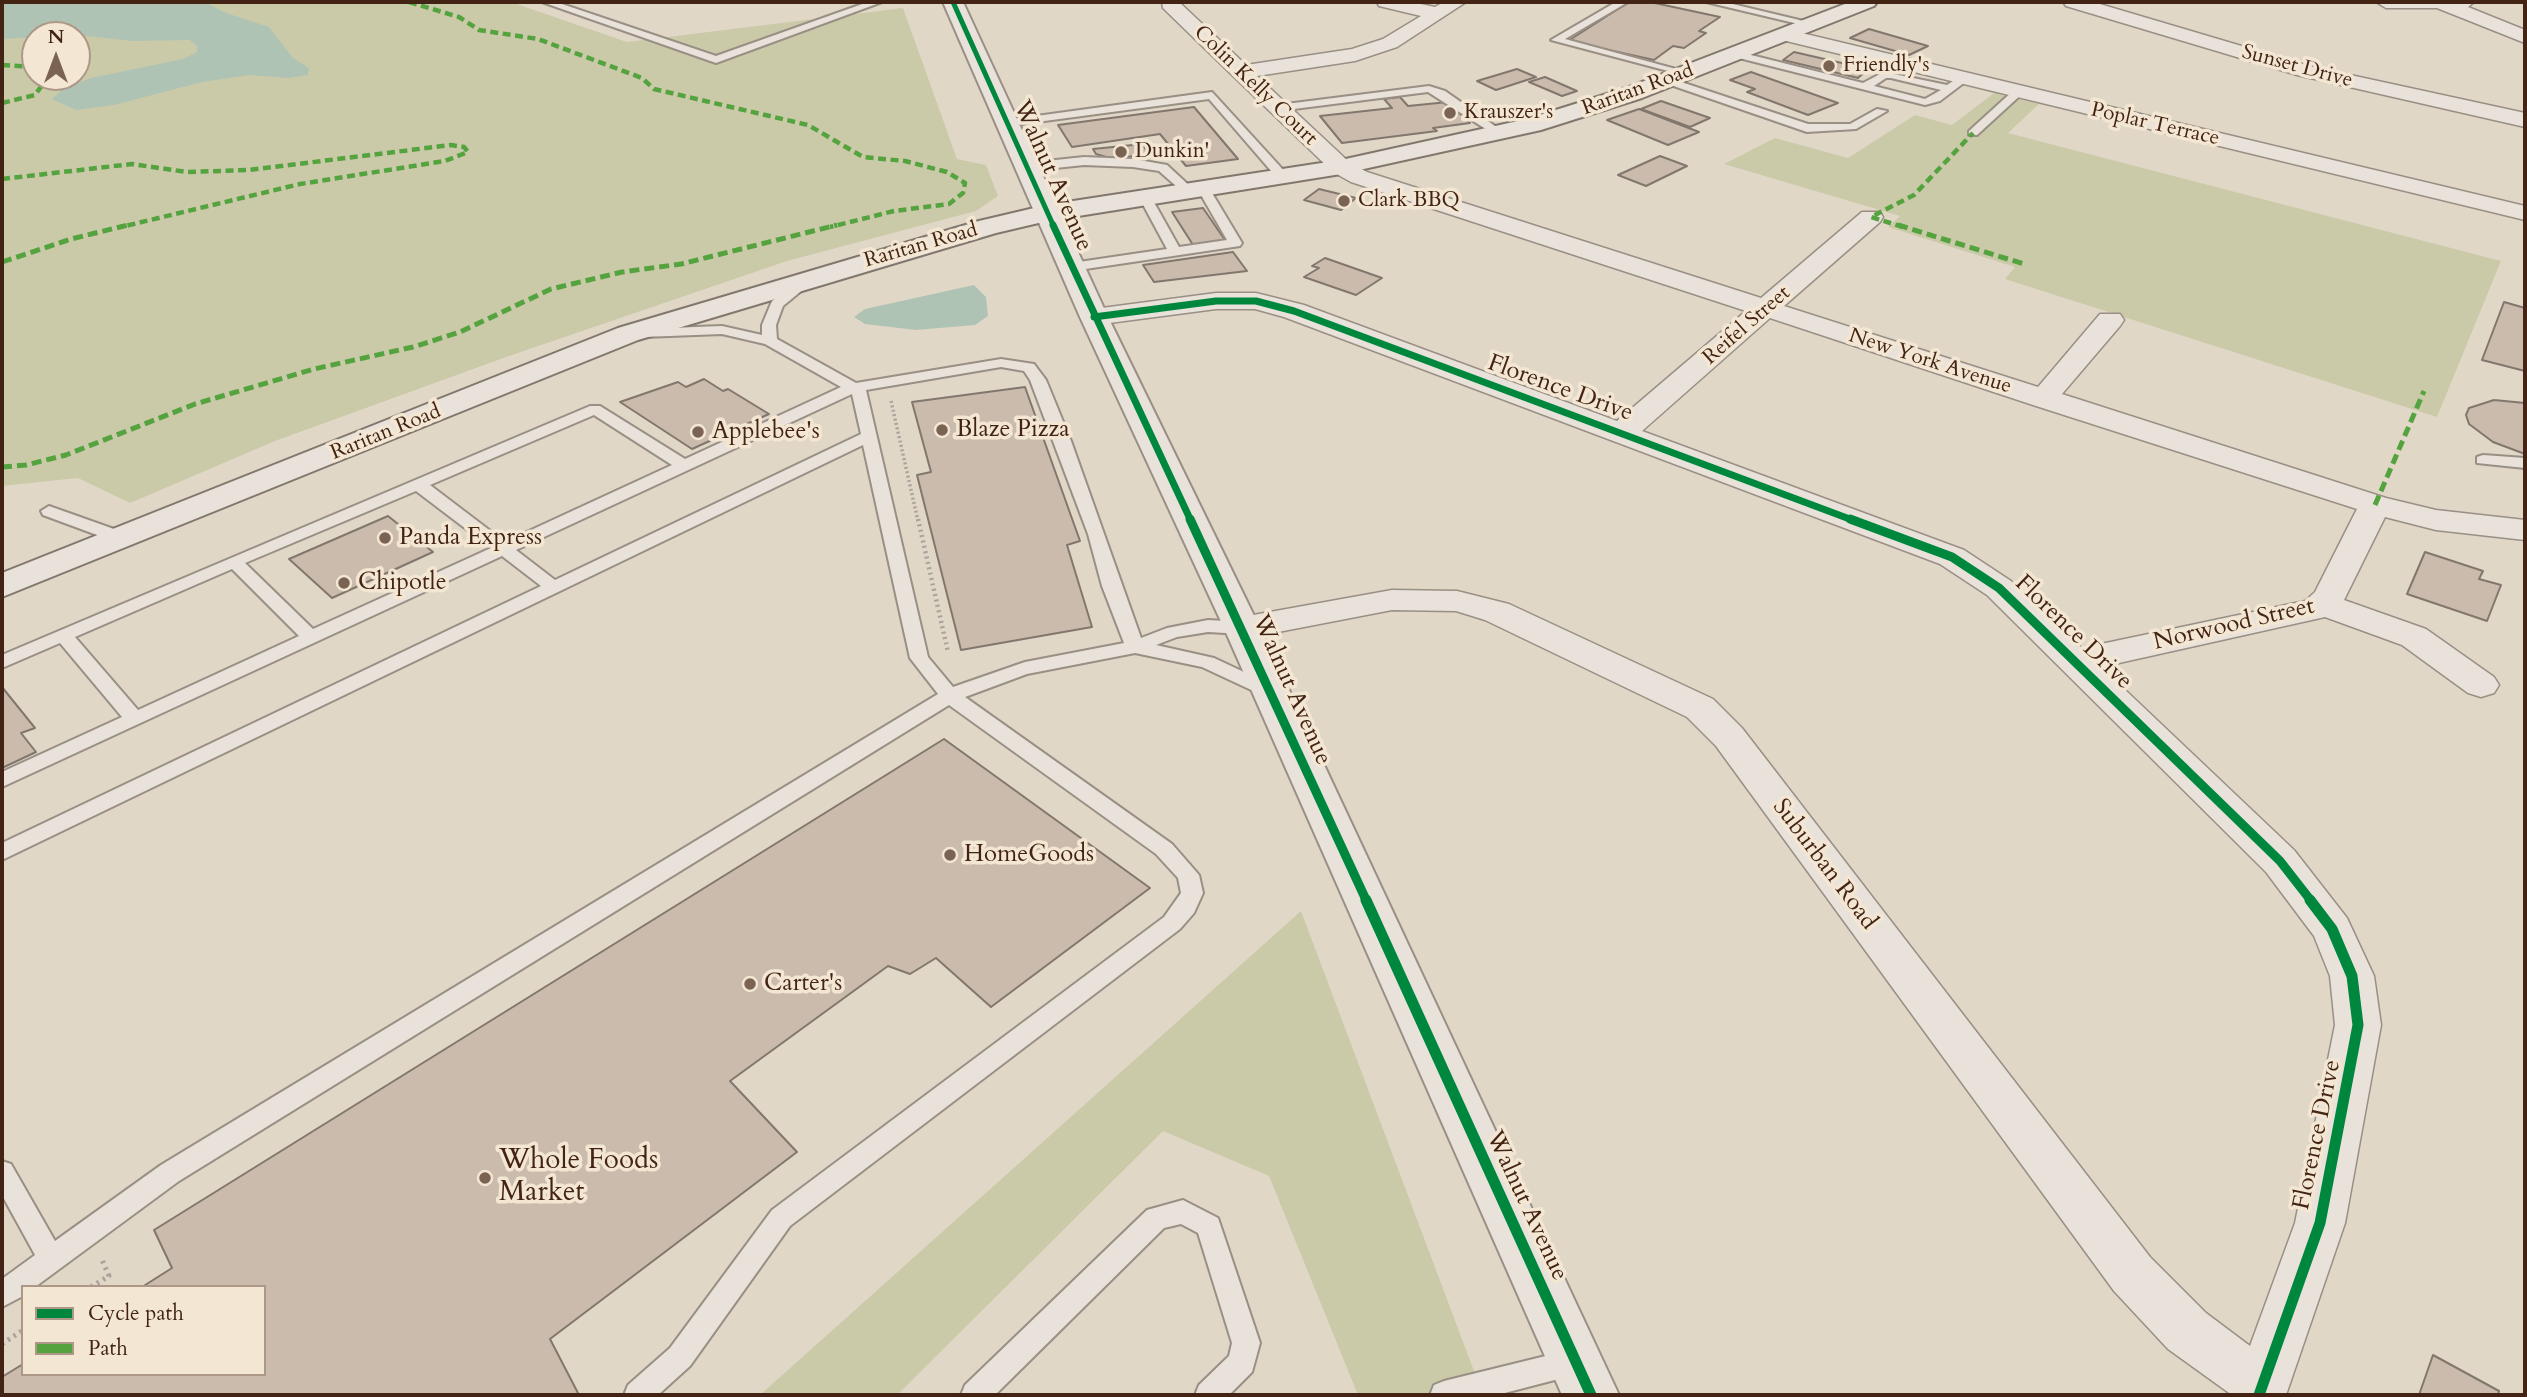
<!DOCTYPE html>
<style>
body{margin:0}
#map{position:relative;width:2527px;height:1397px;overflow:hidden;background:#e1d7c7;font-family:Cardo,serif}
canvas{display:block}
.frame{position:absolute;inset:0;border:4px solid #432414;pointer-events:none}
.legend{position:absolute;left:21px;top:1285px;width:245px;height:91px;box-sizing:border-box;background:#f3e6d3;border:2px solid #ad9887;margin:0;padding:9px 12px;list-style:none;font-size:21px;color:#432414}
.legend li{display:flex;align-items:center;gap:14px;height:35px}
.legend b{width:35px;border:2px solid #ad9887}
.north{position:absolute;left:21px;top:21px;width:70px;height:70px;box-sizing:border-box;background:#f3e6d3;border:2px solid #ad9887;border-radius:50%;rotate:0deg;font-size:19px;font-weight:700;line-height:28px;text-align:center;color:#432414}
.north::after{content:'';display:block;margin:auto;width:24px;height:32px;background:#7a6353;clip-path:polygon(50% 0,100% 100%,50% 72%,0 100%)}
</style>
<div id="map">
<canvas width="2527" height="1397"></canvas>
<div class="frame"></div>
<ul class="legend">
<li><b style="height:9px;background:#00873e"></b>Cycle path</li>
<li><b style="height:9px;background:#55a33f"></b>Path</li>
</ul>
<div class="north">N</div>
</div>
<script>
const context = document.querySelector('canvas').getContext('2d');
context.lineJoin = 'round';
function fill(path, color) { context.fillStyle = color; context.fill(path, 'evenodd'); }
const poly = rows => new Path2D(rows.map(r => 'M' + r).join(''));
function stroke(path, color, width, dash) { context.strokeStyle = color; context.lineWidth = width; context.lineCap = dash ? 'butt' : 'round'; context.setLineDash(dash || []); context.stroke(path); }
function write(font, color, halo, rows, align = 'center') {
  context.font = font + ' Cardo,serif'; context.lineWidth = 7; context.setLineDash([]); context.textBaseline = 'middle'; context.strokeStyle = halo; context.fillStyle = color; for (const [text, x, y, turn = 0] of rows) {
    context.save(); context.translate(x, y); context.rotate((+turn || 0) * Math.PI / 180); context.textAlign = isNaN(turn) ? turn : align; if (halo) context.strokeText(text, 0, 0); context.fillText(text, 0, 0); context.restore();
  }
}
fill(poly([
 [2,2,511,2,627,42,903,8,957,159,986,165,998,196,976,211,787,261,509,356,275,441,130,503,78,478,2,486],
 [35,35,77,35,77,77,35,77],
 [1994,93,2039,104,2008,133,2501,261,2437,417,2005,279,2015,267,1888,227,1900,216,1724,164,1775,138,1848,158,1915,115,1952,125],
 [1301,911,1483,1395,1358,1395,1269,1176,1163,1131,897,1395,760,1395]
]), '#cacaa9');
fill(poly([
 [2,2,205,2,226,13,269,27,293,58,309,68,308,75,289,78,250,75,202,82,114,105,76,110,52,99,64,88,91,78,183,59,197,52,197,46,190,40,132,41,77,35,2,39],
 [974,285,986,297,988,316,975,325,916,330,865,324,854,317,865,309]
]), '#afc3b5');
const building = poly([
 [1629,2,1650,2,1720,17,1699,31,1706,33,1684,48,1673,46,1654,60,1568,41,1629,2],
 [1869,29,1928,46,1909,55,1850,38,1869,29],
 [1794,52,1868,69,1858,78,1783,60,1794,52],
 [1517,69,1536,77,1496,90,1477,81,1517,69],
 [1751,72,1838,103,1808,115,1747,92,1755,89,1730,80,1751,72],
 [1545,77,1577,91,1562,96,1529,82,1545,77],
 [1400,97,1408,106,1448,102,1470,123,1433,128,1437,131,1342,143,1320,116,1392,108,1384,99,1400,97],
 [1661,101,1710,118,1690,127,1641,109,1661,101],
 [1194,107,1238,159,1186,166,1160,134,1072,147,1058,125,1194,107],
 [1639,109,1699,132,1668,145,1607,120,1639,109],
 [1143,144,1148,154,1113,159,1096,154,1093,149,1143,144],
 [1660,156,1687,166,1646,186,1618,175,1660,156],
 [1319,189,1356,198,1341,210,1304,200,1319,189],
 [1203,208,1227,243,1195,248,1172,212,1203,208],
 [1233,252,1247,271,1154,282,1143,265,1233,252],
 [1325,258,1382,278,1356,295,1304,277,1319,268,1312,266,1325,258],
 [2504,302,2525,308,2525,371,2482,360,2504,302],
 [704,379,723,391,728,389,769,414,692,449,620,402,678,382,686,387,704,379],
 [1025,387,1080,541,1067,545,1092,627,961,650,917,475,931,472,912,402,1025,387],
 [2494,400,2525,403,2525,454,2493,442,2469,424,2466,415,2469,408,2494,400],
 [388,516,433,552,332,598,289,559,388,516],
 [2425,552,2483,571,2479,579,2501,585,2487,621,2407,594,2425,552],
 [2,687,35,728,21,733,36,752,2,768,2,687],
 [944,739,1150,888,991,1007,936,958,910,974,888,966,730,1081,797,1152,550,1339,579,1395,2,1395,2,1377,23,1364,23,1374,264,1374,264,1287,142,1287,172,1268,154,1230,944,739],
 [2433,1355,2499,1391,2498,1395,2419,1395,2433,1355]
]);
fill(building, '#cbbbad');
stroke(building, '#82776d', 2);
const service = poly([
 [542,2,556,2,716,56,868,2,882,2,716,63,542,2],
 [1616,2,1628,2,1565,39,1687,72,1687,76,1551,40,1616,2],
 [1706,2,1724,2,1816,24,1811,27,1706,2],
 [1735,51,1863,83,1884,72,1947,85,1959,77,1969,79,1940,101,1925,105,1731,56,1731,52,1735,51],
 [1886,78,1891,78,1941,90,1925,99,1874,86,1886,78],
 [1666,77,1808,124,1850,124,1877,109,1887,111,1856,129,1807,132,1662,82,1660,80,1666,77],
 [1429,86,1445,91,1505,133,1495,135,1428,92,1278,111,1272,108,1278,105,1429,86],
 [2014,90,2024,92,1977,135,1969,135,1969,131,2014,90],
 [1212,92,1286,173,1286,179,1278,179,1209,99,1007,126,1001,123,1007,120,1212,92],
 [1084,157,1133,159,1167,165,1194,190,1184,193,1159,171,1133,167,1084,165,1027,171,1021,167,1027,163,1084,157],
 [1203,184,1209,188,1242,243,1240,246,1072,271,1065,267,1072,263,1167,249,1139,197,1145,193,1151,197,1179,247,1227,240,1197,188,1203,184],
 [806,276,811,277,811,283,783,306,776,325,777,339,856,383,1001,359,1034,364,1046,380,1071,441,1141,638,1167,628,1208,620,1242,622,1251,628,1242,634,1208,632,1177,637,1156,645,1214,658,1276,687,1279,691,1276,695,1262,695,1202,667,1135,653,1027,674,965,697,1172,844,1199,875,1203,893,1194,913,1180,929,790,1226,690,1366,658,1395,624,1395,628,1385,670,1348,772,1210,1164,917,1181,893,1178,878,1156,854,949,705,179,1181,35,1287,23,1287,23,1296,2,1307,2,1279,35,1255,2,1195,2,1161,11,1164,55,1241,161,1165,938,694,910,658,863,445,2,860,2,843,541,586,502,556,2,787,2,772,122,717,60,643,2,668,2,655,590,406,600,406,685,459,841,387,765,344,722,334,643,337,636,333,643,329,722,326,762,335,762,325,772,301,806,276],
 [1001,367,1024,371,1030,380,1088,534,1102,586,1124,643,1025,662,953,687,928,657,866,390,1001,367],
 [852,394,861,434,555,580,516,550,852,394],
 [594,415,672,465,505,542,430,485,594,415],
 [416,491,491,548,313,629,245,563,416,491],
 [232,569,299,636,138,710,75,637,232,569],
 [2483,455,2525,458,2525,468,2477,463,2477,457,2483,455],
 [49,506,128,534,131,538,128,542,116,542,43,515,41,511,49,506],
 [1183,1200,1218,1218,1260,1343,1252,1372,1229,1395,1195,1395,1199,1385,1229,1356,1232,1343,1198,1233,1181,1224,1164,1228,995,1395,961,1395,965,1385,1147,1210,1183,1200],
 [1574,1349,1584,1353,1588,1362,1584,1371,1574,1375,1497,1395,1430,1395,1434,1385,1444,1381,1574,1349]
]);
const minor = poly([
 [1162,2,1179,2,1246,65,1352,49,1383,39,1421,16,1379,6,1377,2,1411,2,1435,7,1444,2,1466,2,1397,47,1355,61,1257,76,1349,162,1367,172,1761,298,1862,212,1880,212,1883,217,1880,222,1784,306,2038,387,2100,314,2120,314,2124,320,2120,326,2062,394,2386,498,2436,510,2525,520,2525,540,2436,530,2385,517,2344,600,2426,629,2494,677,2499,685,2494,693,2481,697,2468,693,2402,645,2325,617,2101,667,2294,850,2347,918,2374,976,2381,1025,2345,1223,2286,1395,2232,1395,2168,1349,2114,1291,1716,746,1687,717,1485,620,1456,611,1392,610,1242,639,1230,636,1225,628,1230,620,1242,617,1392,590,1457,591,1509,604,1713,699,1742,728,2150,1257,2206,1313,2250,1346,2295,1223,2335,1025,2330,976,2314,936,2266,872,1987,595,1940,564,1284,317,1255,309,1216,309,1094,325,1084,323,1080,317,1084,311,1094,309,1216,293,1256,293,1304,305,1617,421,1746,311,1351,182,1333,172,1233,76,1163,8,1162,2],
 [1770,318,2033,405,2357,509,2315,592,2305,601,2082,648,2011,581,1964,550,1642,431,1770,318],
 [2063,2,2093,2,2309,66,2525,113,2525,127,2297,75,2066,6,2063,2],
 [2376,2,2474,2,2468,7,2525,30,2525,43,2437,8,2386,8,2376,2],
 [1785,29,2525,206,2525,220,1778,39,1775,35,1778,31,1785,29]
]);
const tertiary = poly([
 [943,2,963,2,1108,317,1260,628,1619,1395,1562,1395,1224,628,1080,317,943,2]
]);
const secondary = poly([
 [1850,2,1877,2,1874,6,1642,98,1541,130,1341,174,1047,221,996,233,638,340,2,597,2,573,618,328,979,221,1047,205,1341,160,1527,119,1626,88,1850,2]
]);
stroke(service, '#998f84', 4);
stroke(minor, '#998f84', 3);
stroke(tertiary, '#998f84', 4);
stroke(secondary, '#82776d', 4);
stroke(poly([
 [891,401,918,521]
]), '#aba29b', 3.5, [2, 2.5]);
stroke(poly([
 [918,519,948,652]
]), '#aba29b', 4.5, [2, 3.5]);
stroke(poly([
 [91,1287,109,1276,102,1260],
 [2,1344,23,1330]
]), '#aba29b', 5, [2.5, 4.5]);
fill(service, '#e8e2da');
fill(minor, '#e8e2da');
fill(tertiary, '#e8e2da');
fill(secondary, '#e8e2da');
stroke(poly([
 [409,2,459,17,479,30,538,39,642,78,654,89,808,125,863,157,905,161,947,172,965,183,963,193,949,204,894,211,830,227],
 [2,65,35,67],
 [2,103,35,95,48,77],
 [2,179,132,164,187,172,249,170,451,145,464,147,468,152,445,161,300,184,121,227],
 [1903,227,1871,217,1914,195,1973,133]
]), '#55a33f', 4.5, [8, 4.5]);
stroke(poly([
 [1898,225,2024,264],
 [2,262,71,239,128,225],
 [2,467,26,465,66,455,195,404,314,369,413,347,460,332,551,289,622,272,681,264,837,225],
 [2375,505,2424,391]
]), '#55a33f', 5, [10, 5]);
stroke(poly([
 [953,2,1054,227]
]), '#00873e', 5);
stroke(poly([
 [1053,225,1191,521],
 [1094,317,1216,301,1256,301,1294,311,1855,521]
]), '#00873e', 7);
stroke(poly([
 [1190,519,1367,902],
 [1850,519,1952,557,1999,588,2280,861,2312,902]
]), '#00873e', 9);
stroke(poly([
 [1366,900,1591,1395],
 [2259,1395,2320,1223,2358,1025,2352,976,2332,929,2310,900]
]), '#00873e', 11);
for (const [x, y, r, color] of [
 [1829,66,7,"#7a6353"],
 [1450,113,7,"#7a6353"],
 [1121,152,7,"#7a6353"],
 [1344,201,7,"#7a6353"],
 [942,430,7,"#7a6353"],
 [698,432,7,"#7a6353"],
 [385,538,7,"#7a6353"],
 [344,583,7,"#7a6353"],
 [950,855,7,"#7a6353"],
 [750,984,7,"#7a6353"],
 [485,1178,7,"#7a6353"]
]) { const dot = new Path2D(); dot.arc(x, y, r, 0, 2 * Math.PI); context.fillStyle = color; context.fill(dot); stroke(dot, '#f3e6d3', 2.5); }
write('21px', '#432414', '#f3e6d3', [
 ["Friendly's",1843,66],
 ["Krauszer's",1464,113],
 ["Dunkin'",1135,152],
 ["Clark BBQ",1358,201]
], 'left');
write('21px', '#432414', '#f3e6d3', [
 ["Sunset Drive",2297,67,15],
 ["Colin Kelly Court",1255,86,44],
 ["Raritan Road",1638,90,-20],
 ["Poplar Terrace",2155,125,13],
 ["Raritan Road",921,246,-16],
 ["Reifel Street",1747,326,-41],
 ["New York Avenue",1930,362,18],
 ["Raritan Road",386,433,-22]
]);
write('24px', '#432414', '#f3e6d3', [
 ["Walnut Avenue",1052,176,66],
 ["Florence Drive",1560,389,20],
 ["Norwood Street",2234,625,-13],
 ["Florence Drive",2073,633,44],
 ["Walnut Avenue",1291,690,66],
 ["Suburban Road",1824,865,53],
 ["Florence Drive",2318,1135,-78],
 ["Walnut Avenue",1526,1206,65]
]);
write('24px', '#432414', '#f3e6d3', [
 ["Blaze Pizza",956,430],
 ["Applebee's",712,432],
 ["Panda Express",399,538],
 ["Chipotle",358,583],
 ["HomeGoods",964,855],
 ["Carter's",764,984]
], 'left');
write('28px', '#432414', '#f3e6d3', [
 ["Whole Foods",499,1162],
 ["Market",499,1194]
], 'left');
</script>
